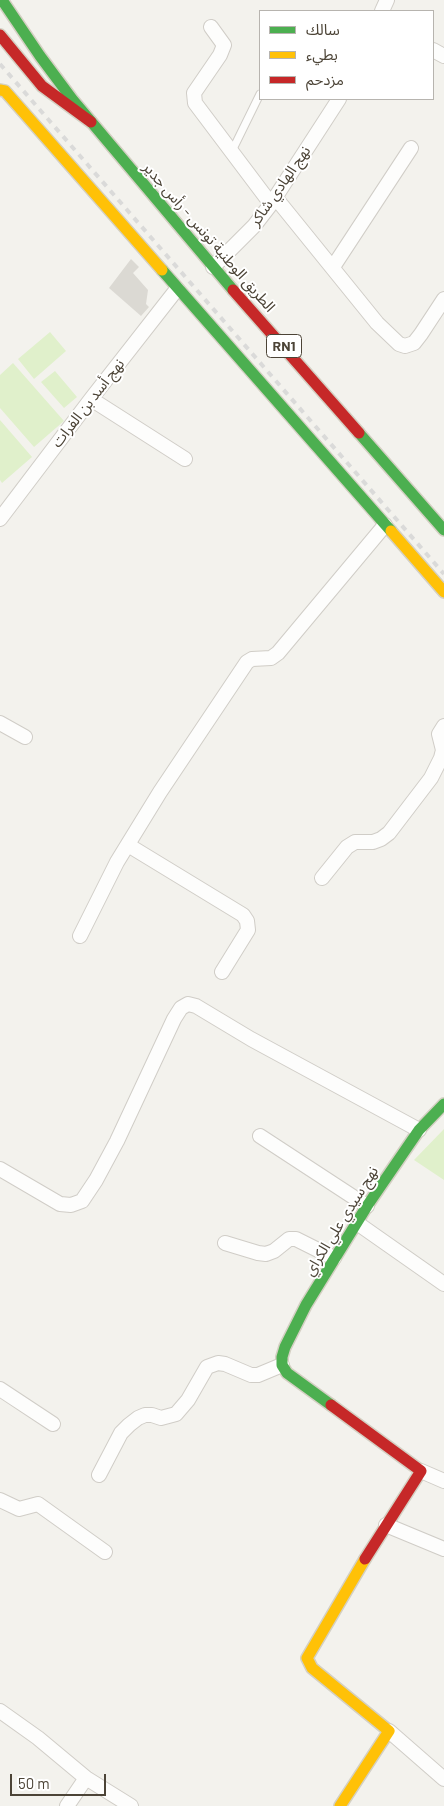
<!DOCTYPE html>
<meta charset="utf-8">
<style>
body{margin:0}
#map{position:relative;width:444px;height:1806px;overflow:hidden;background:#f3f2ed;font-family:Barlow,"Noto Sans Arabic",sans-serif}
canvas{display:block}
.legend{position:absolute;left:259px;top:10px;width:175px;height:90px;box-sizing:border-box;background:#fff;border:1px solid #b7b4af;margin:0;padding:6px 9px;list-style:none;font-size:15px;color:#4c4437}
.legend li{display:flex;align-items:center;gap:10px;height:25px}
.legend b{width:25px;border:1px solid #b7b4af}
.scale{position:absolute;left:10px;top:1774px;width:96px;height:22px;box-sizing:border-box;border:2px solid #4c4437;border-top:0;padding-left:6px;font-size:15px;line-height:18px;white-space:nowrap;color:#4c4437;-webkit-text-stroke:4px #fff;paint-order:stroke}
</style>
<div id="map">
<canvas width="444" height="1806"></canvas>
<ul class="legend">
<li><b style="height:6px;background:#4caf50"></b>سالك</li>
<li><b style="height:6px;background:#ffc107"></b>بطيء</li>
<li><b style="height:6px;background:#c62828"></b>مزدحم</li>
</ul>
<div class="scale">50 m</div>
</div>
<script>
const context = document.querySelector('canvas').getContext('2d');
context.lineJoin = 'round';
function fill(path, color) { context.fillStyle = color; context.fill(path, 'evenodd'); }
const poly = rows => new Path2D(rows.map(r => 'M' + r).join(''));
function stroke(path, color, width, dash) { context.strokeStyle = color; context.lineWidth = width; context.lineCap = dash ? 'butt' : 'round'; context.setLineDash(dash || []); context.stroke(path); }
function write(font, color, halo, rows, align = 'center') {
  context.font = font + ' Barlow,"Noto Sans Arabic",sans-serif'; context.lineWidth = 4; context.setLineDash([]); context.textBaseline = 'middle'; context.strokeStyle = halo; context.fillStyle = color; for (const [text, x, y, turn = 0] of rows) {
    context.save(); context.translate(x, y); context.rotate((+turn || 0) * Math.PI / 180); context.textAlign = isNaN(turn) ? turn : align; if (halo) context.strokeText(text, 0, 0); context.fillText(text, 0, 0); context.restore();
  }
}
fill(poly([
 [50,332,66,351,34,379,18,359],
 [13,363,64,421,34,447,0,408,0,375],
 [55,371,77,397,64,408,41,382],
 [0,420,32,457,2,483,0,480],
 [444,1129,444,1180,414,1160]
]), '#e0f0cb');
fill(poly([
 [131,259,139,267,133,273,148,290,146,304,149,307,141,316,109,288]
]), '#dbd9d3');
const lane = poly([
 [232,151,260,94]
]);
const street = poly([
 [382,11,387,0],
 [211,27,224,45,220,55,194,93,195,103,271,204],
 [433,50,444,56],
 [275,197,377,323,399,344,405,346,414,343,421,334,444,299],
 [213,267,254,226,271,204,339,99],
 [333,267,411,148],
 [91,399,185,459],
 [0,519,91,399,177,289],
 [0,723,25,737],
 [128,845,243,915,247,921,248,930,222,972],
 [322,878,347,847,355,842,373,842,381,839,389,833,431,778,441,758,443,750,439,734,444,726],
 [80,936,117,862,160,792,247,662,252,659,271,658,278,653,385,525],
 [260,1136,367,1206],
 [0,1169,60,1204,71,1205,82,1201,96,1180,117,1141,174,1019,181,1008,188,1004,196,1006,251,1039,419,1130],
 [357,1223,444,1284],
 [225,1243,258,1253,266,1254,274,1251,289,1239,296,1239,334,1258],
 [0,1389,53,1424],
 [421,1471,444,1481],
 [99,1475,121,1433,129,1425,138,1418,145,1415,152,1415,161,1418,176,1414,188,1400,207,1367,218,1363,225,1364,251,1375,258,1375,282,1365],
 [0,1500,19,1509,38,1504,105,1552],
 [386,1525,444,1549],
 [0,1711,38,1738,86,1778,131,1806],
 [389,1731,444,1779],
 [67,1806,86,1778]
]);
const fast = poly([
 [2,0,40,56,72,99,233,290],
 [162,270,391,531],
 [359,433,444,530],
 [331,1405,287,1373,282,1365,282,1357,285,1347,306,1305,367,1206,419,1130,444,1104]
]);
const slow = poly([
 [0,90,5,91,162,270],
 [391,531,444,592],
 [340,1806,389,1731,312,1668,307,1658,365,1559]
]);
const jam = poly([
 [0,35,42,86,91,122],
 [233,290,359,433],
 [331,1405,421,1471,365,1559]
]);
stroke(lane, '#d0cdc7', 9);
stroke(street, '#d0cdc7', 16);
stroke(fast, '#d4d0c3', 14);
stroke(slow, '#d4d0c3', 14);
stroke(jam, '#d4d0c3', 14);
stroke(lane, '#fdfdfc', 7);
stroke(street, '#fdfdfc', 14);
stroke(fast, '#4caf50', 11);
stroke(slow, '#ffc107', 11);
stroke(jam, '#c62828', 11);
stroke(poly([
 [0,64,444,574]
]), '#dadad9', 4, [6, 6]);
for (const [x, y, w] of [
 [284,346,35]
]) { const box = new Path2D(); box.roundRect(x - w / 2, y - 11.5, w, 23, 4); context.fillStyle = '#fff'; context.fill(box); stroke(box, '#4c4437', 1); }
write('bold 14px', '#4c4437', null, [
 ["RN1",284,346]
]);
write('15px', '#4c4437', '#fff', [
 ["نهج الهادي شاكر",280,186,-55],
 ["الطريق الوطنية تونس - رأس جدير",209,237,49],
 ["نهج أسد بن الفرات",88,403,-52],
 ["نهج سيدي علي الكراي",341,1221,-58]
]);
</script>
